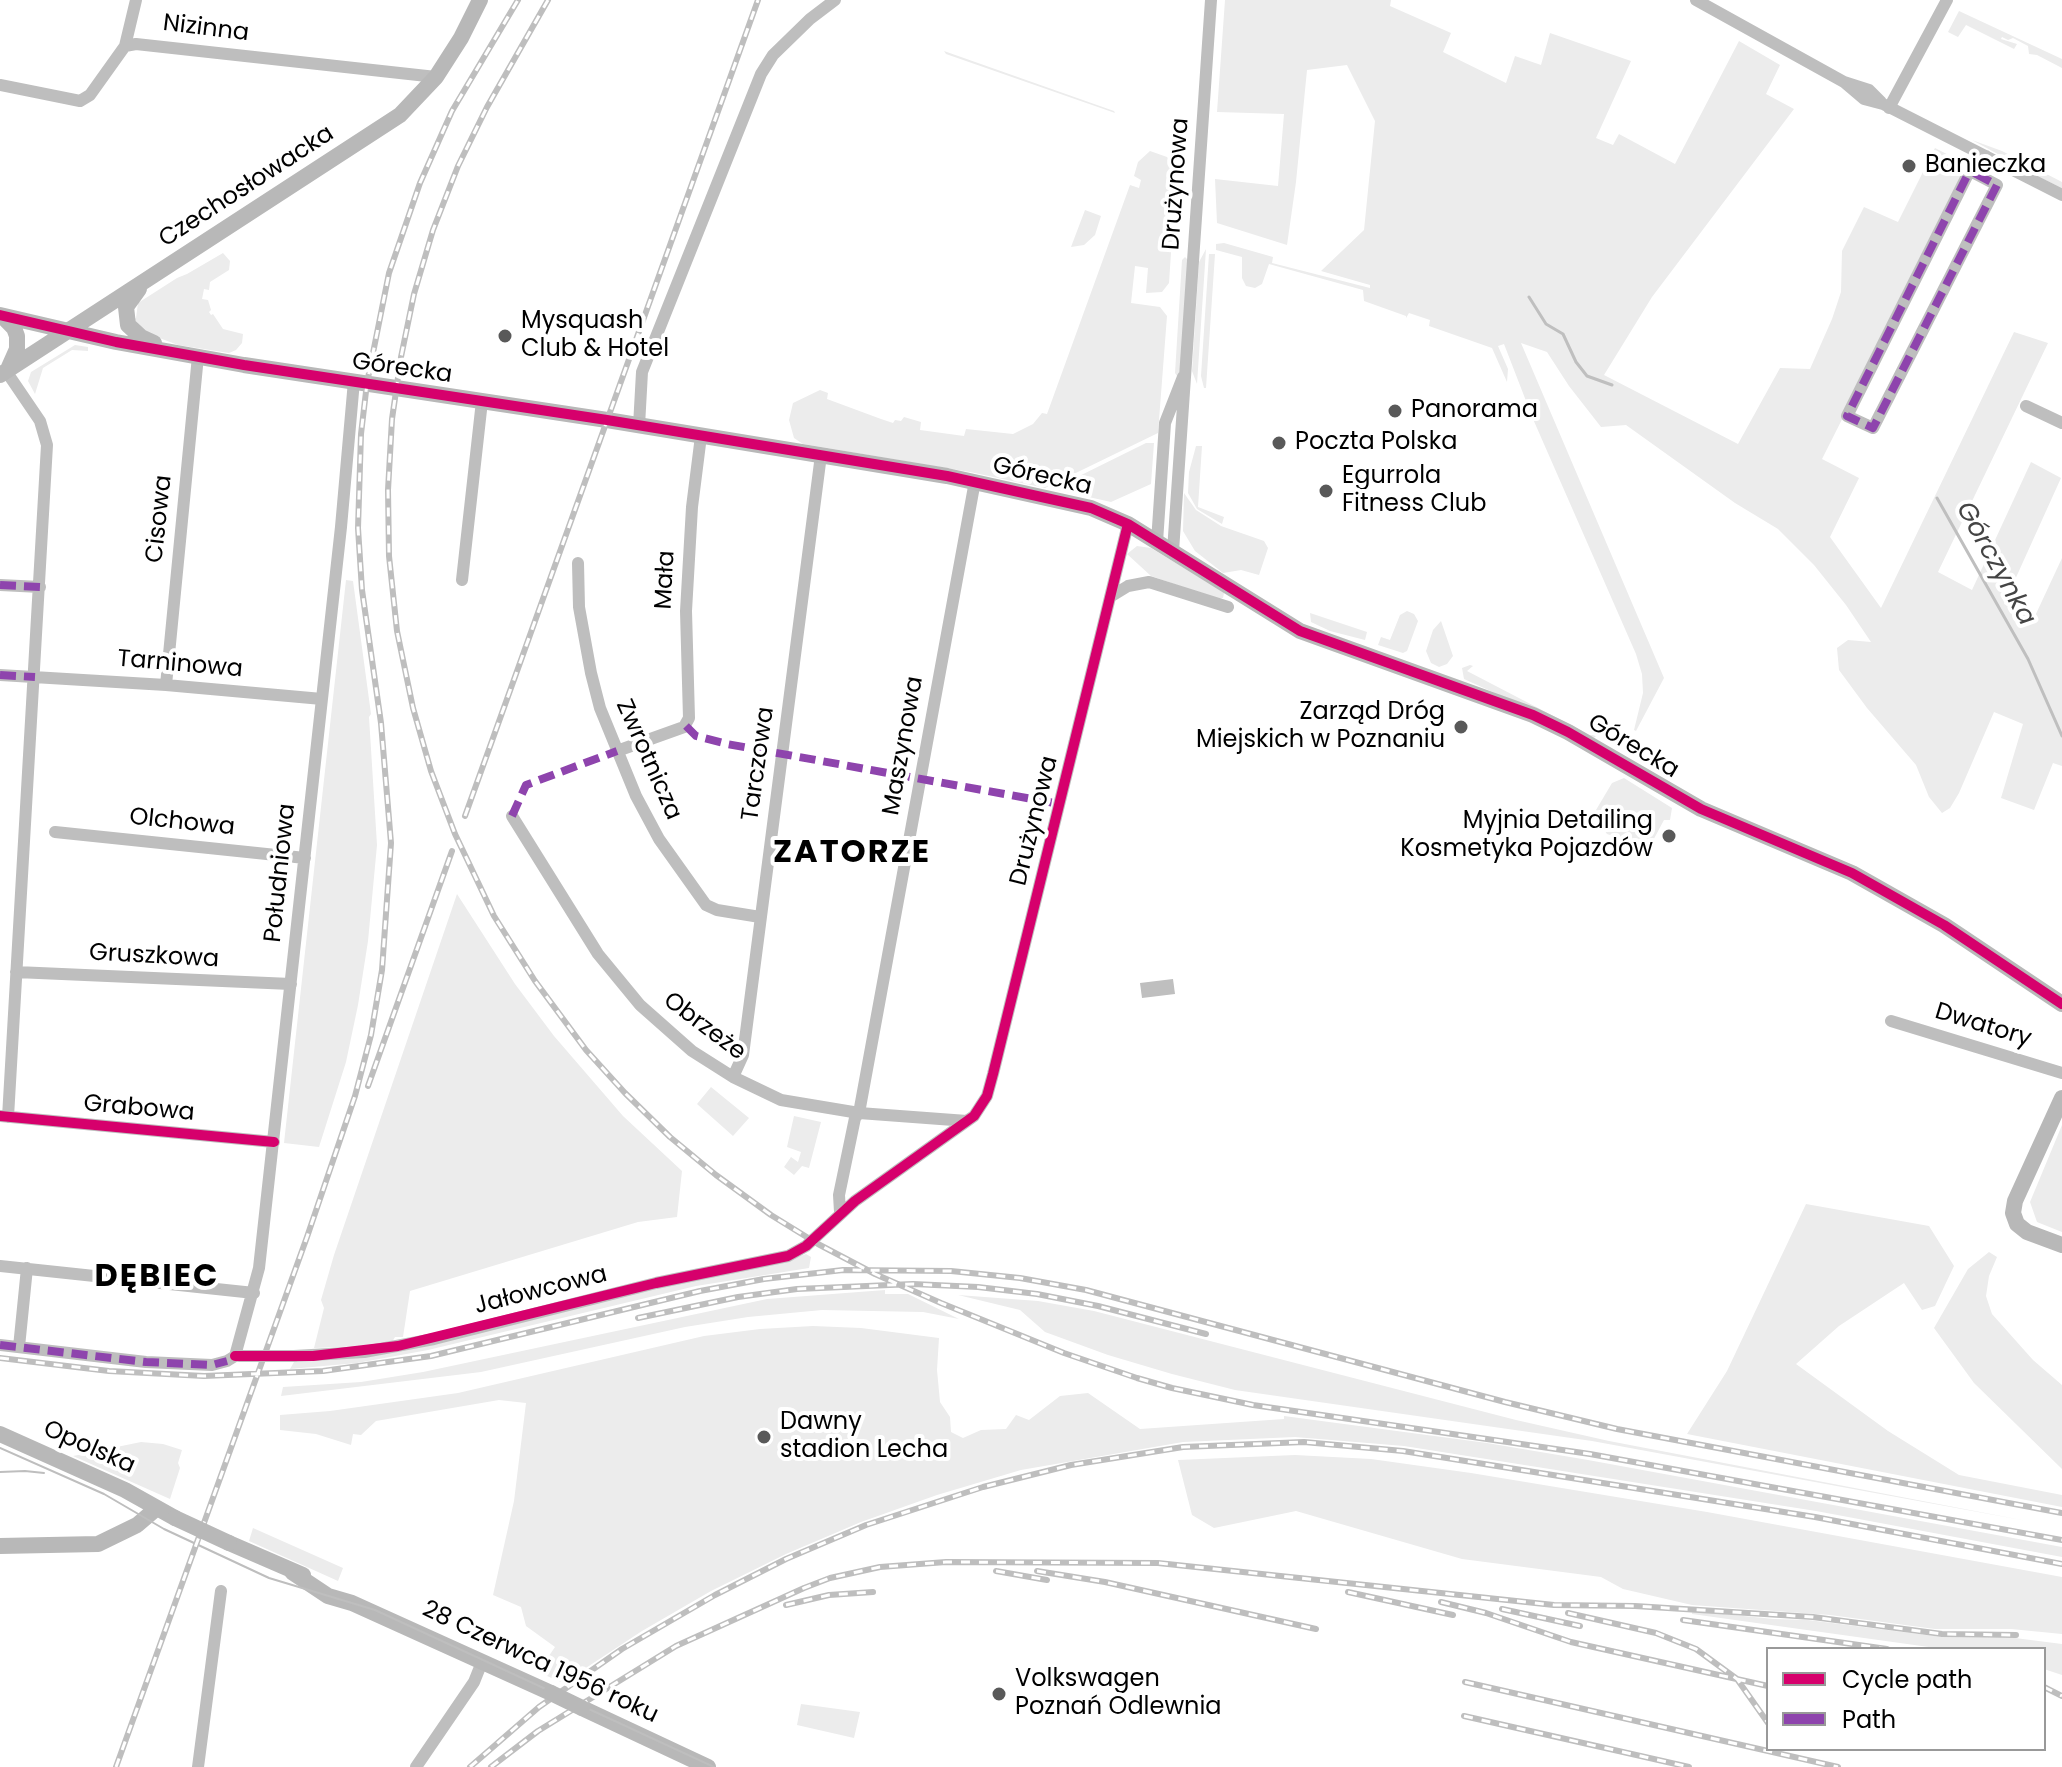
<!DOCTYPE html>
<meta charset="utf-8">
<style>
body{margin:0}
#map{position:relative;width:2062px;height:1767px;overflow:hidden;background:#fff;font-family:Poppins,sans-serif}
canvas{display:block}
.legend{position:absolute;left:1766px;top:1647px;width:280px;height:104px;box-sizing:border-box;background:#fff;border:2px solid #999;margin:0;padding:10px 14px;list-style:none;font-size:24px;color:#000}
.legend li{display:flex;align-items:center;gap:16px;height:40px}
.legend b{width:40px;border:2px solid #999}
</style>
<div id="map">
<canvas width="2062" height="1767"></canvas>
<ul class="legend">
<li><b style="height:10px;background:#d6006c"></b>Cycle path</li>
<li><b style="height:10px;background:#8e44ad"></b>Path</li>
</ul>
</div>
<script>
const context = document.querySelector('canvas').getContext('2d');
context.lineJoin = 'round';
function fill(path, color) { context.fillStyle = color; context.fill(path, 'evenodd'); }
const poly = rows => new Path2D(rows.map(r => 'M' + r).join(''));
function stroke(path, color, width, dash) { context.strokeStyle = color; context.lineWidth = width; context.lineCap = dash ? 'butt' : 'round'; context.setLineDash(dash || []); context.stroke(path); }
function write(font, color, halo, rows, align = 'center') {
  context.font = font + ' Poppins,sans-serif'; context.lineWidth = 8; context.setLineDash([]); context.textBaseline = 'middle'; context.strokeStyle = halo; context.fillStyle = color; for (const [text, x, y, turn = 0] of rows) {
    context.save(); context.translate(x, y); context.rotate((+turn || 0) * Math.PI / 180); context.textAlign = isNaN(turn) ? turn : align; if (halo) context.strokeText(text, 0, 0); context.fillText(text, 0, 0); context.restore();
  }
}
fill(poly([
 [1225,0,1391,0,1390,6,1451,33,1443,52,1506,83,1515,56,1541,65,1550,33,1631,61,1596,138,1613,145,1619,134,1675,164,1739,41,1780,65,1766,94,1794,109,1652,297,1604,375,1738,444,1780,368,1810,369,1832,319,1841,292,1842,251,1864,207,1898,222,1935,148,1970,166,1822,459,1859,478,1830,537,1881,608,2014,332,2048,343,1938,572,1972,590,2031,462,2061,478,2004,604,2035,616,2062,558,2062,766,2053,763,2034,810,2001,798,2023,724,1994,712,1959,793,1950,808,1942,813,1929,797,1916,765,1867,708,1839,670,1837,648,1848,640,1871,642,1846,605,1814,565,1778,529,1735,503,1626,425,1601,427,1569,386,1547,352,1521,343,1664,678,1636,731,1634,730,1643,693,1642,674,1636,654,1533,419,1504,344,1498,346,1508,369,1507,382,1492,348,1429,326,1430,320,1409,313,1406,318,1406,316,1364,301,1363,290,1269,264,1262,284,1255,288,1246,286,1242,278,1242,257,1216,250,1216,244,1224,243,1273,257,1272,263,1370,288,1370,285,1321,271,1364,230,1375,121,1347,65,1307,70,1296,182,1287,245,1217,223,1215,179,1278,186,1284,114,1217,112],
 [1959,11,2062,59,2062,68,2037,55,2029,54,2028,46,2013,38,2008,40,2002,37,2001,39,2017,44,2014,49,1966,25,1958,37,1948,32],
 [944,51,1114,111,1115,113,946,54],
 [1972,140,2002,151,2062,182,2062,189],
 [1150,151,1167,157,1176,169,1176,177,1169,283,1162,292,1146,293,1148,268,1135,266,1131,303,1160,307,1167,316,1158,433,1045,488,970,472,803,444,794,438,789,420,793,403,820,390,828,393,827,399,881,419,893,423,895,420,901,421,904,417,921,422,920,430,964,436,966,429,1013,434,1033,424,1042,413,1047,414,1130,185,1139,188,1141,180,1134,176,1138,162],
 [1085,210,1101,216,1095,235,1084,245,1071,247],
 [1206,249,1197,384,1192,371,1199,262],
 [223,253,230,261,229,270,210,282,209,290,204,289,202,299,208,300,211,310,209,312,211,315,213,314,223,329,243,334,242,343,236,350,229,353,178,345,141,331,132,320,136,318,138,303,177,278,187,274],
 [1209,254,1215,254,1206,388,1204,388,1201,376],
 [1185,257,1188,260,1180,373,1177,376,1175,373,1182,260],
 [75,345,88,347,88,351,72,350,43,368,35,394,28,381,31,372],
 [1146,443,1154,443,1151,484,1111,502,1053,489],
 [1196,446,1202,446,1198,507,1224,517,1222,524,1197,509,1188,493,1189,472],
 [1184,493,1196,510,1221,526,1264,541,1268,548,1259,575,1241,570,1223,573,1195,551,1183,531],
 [1137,546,1151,548,1220,590,1224,593,1223,598,1218,599,1151,576,1127,554],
 [346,580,353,581,371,714,369,717,377,845,368,941,358,1005,346,1062,319,1147,284,1143],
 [1407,611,1414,614,1418,621,1407,651,1403,653,1378,645,1381,637,1390,640,1400,615],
 [1310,613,1367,632,1365,640,1330,631,1311,622],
 [1441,621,1453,656,1447,664,1439,667,1431,663,1426,651,1433,630],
 [1470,665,1473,666,1467,671,1590,735,1597,735,1594,738,1464,679,1462,668],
 [1624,778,1672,808,1670,820,1664,820,1649,848,1607,834,1597,820,1596,810,1612,783],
 [457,894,515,984,554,1036,623,1116,682,1171,677,1217,638,1222,410,1291,403,1337,395,1337,392,1342,366,1346,314,1348,324,1308,321,1300,334,1255],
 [711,1087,749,1118,733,1136,697,1104],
 [794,1116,821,1122,809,1168,802,1166,794,1175,784,1167,791,1157,798,1162,801,1152,787,1147],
 [2062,1125,2062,1232,2037,1222,2030,1202],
 [1806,1204,1929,1226,1954,1266,1935,1306,1922,1310,1904,1283,1839,1326,1796,1364,1888,1431,1959,1475,2062,1495,2062,1507,1687,1434,1727,1371],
 [1989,1252,1997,1257,1989,1276,1986,1296,1992,1314,2033,1360,2062,1385,2062,1469,1974,1383,1934,1328,1968,1269],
 [806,1254,811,1257,809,1268,696,1286,428,1350,357,1363,290,1369,294,1362,354,1357,630,1293,786,1261],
 [885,1290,885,1294,908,1294,959,1319,923,1312,822,1310,748,1317,685,1327,481,1372,281,1396,283,1387,361,1382,423,1372,767,1299],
 [958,1295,1038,1301,1094,1311,1516,1420,1609,1441,2027,1521,1592,1441,1235,1390,1172,1374,1108,1355,1045,1332,1020,1310],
 [813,1326,861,1328,939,1338,937,1370,940,1402,950,1417,951,1432,963,1438,981,1430,1006,1429,1016,1415,1029,1420,1060,1396,1088,1393,1140,1429,1284,1419,1284,1416,1487,1443,1588,1460,2062,1547,2062,1557,1816,1511,1404,1446,1295,1437,1183,1442,1021,1470,937,1495,861,1522,786,1554,711,1591,642,1631,563,1683,538,1672,555,1647,526,1626,521,1607,493,1595,514,1501,526,1403,499,1400,376,1421,361,1435,353,1434,351,1445,316,1434,280,1430,280,1415,330,1411,458,1393,704,1336,760,1329],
 [141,1442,163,1444,182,1450,178,1463,180,1468,170,1499,73,1456],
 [1295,1455,1371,1459,1471,1473,1707,1512,2062,1577,2062,1634,2011,1629,1935,1629,1830,1615,1692,1605,1623,1589,1601,1577,1462,1559,1296,1511,1214,1528,1192,1515,1178,1460],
 [253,1528,343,1568,338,1581,249,1541],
 [1692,1611,1774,1619,1808,1620,1942,1637,2015,1638,2062,1644,2062,1675,2044,1669,2044,1649,1943,1649,1692,1614],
 [801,1704,860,1712,854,1738,797,1725]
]), '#ececec');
fill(poly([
 [1173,979,1175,994,1142,998,1140,983]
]), '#bfbfbf');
stroke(poly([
 [1529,297,1546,324,1563,334,1576,362,1587,376,1612,385],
 [1937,498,2028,659,2062,736]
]), '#bfbfbf', 3);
stroke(poly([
 [1696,0,1844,82,1869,90,1881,102],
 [125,46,136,0],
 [1844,82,1864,99,1883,104,2062,195],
 [0,85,80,101,90,95,125,46,136,44,436,77],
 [1889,108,1947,0],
 [1976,174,1997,185,1873,428,1847,416,1970,170,1976,174,1986,156],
 [6,371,40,421,47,445,8,1117],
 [2026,406,2062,423],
 [639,426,642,372,761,74,773,55,810,19,835,0],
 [1157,542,1165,423,1183,377],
 [1173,551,1211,0],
 [578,563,579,607,591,673,600,708,636,796,659,839,706,905,717,910,760,917],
 [462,580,482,401],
 [0,585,40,587],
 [1110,597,1128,586,1149,582,1228,607],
 [0,675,166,685,322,699],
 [166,685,198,356],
 [617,751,684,727,689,718,686,611,692,507,701,436],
 [512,816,598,954,640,1005,692,1051,733,1077,781,1100,859,1113,967,1121],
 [55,832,305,858],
 [16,972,291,984],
 [1891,1021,2062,1073],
 [733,1077,743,1055,821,455],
 [0,1116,274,1142],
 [840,1212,839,1195,855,1118,859,1113,975,481],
 [0,1266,254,1293],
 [0,1345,146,1362,212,1365,227,1361,235,1356,259,1268,341,527,354,381],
 [19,1347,27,1268],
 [294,1356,364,1352,434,1339,656,1283,788,1256,806,1246,855,1201,974,1116,987,1096,993,1074,1128,524],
 [198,1767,221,1591],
 [416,1767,474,1682,482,1662]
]), '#bebebe', 12);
stroke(poly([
 [139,289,126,307,128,325,141,337,154,343],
 [0,315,116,342,244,365,607,420,947,476,1091,508,1128,524,1300,631,1533,715,1568,732,1701,809,1852,873,1944,925,2062,1004],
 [2,316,14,328,17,336,17,349,9,367],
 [0,375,400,115,436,77,461,38,480,0],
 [2062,1098,2015,1201,2013,1213,2017,1224,2027,1232,2062,1245],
 [0,1434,125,1490,175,1518],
 [229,1543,303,1575],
 [0,1546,98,1544,137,1525,157,1508],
 [292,1572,328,1596,352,1603,551,1693],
 [582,1708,708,1767]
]), '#b8b8b8', 16);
stroke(poly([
 [0,1448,104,1494,164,1529,269,1578,375,1610,714,1767],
 [0,1472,25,1471,44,1473]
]), '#bebebe', 2);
const rail = poly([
 [548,0,487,107,458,166,433,230,414,294,401,357,392,419,388,490,389,556,397,631,413,708,431,771,455,834,494,916,535,981,586,1050,625,1093,670,1137,716,1175,771,1215,818,1244,875,1274,941,1303,1064,1353,1137,1378,1172,1388,1253,1405,1590,1454,2062,1540],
 [465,816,758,0],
 [368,1086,452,851],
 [638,1318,738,1297,797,1289,913,1284,978,1287,1037,1294,1098,1306,1206,1334],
 [0,1358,109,1371,204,1376,323,1371,431,1356,700,1291,764,1279,843,1270,951,1271,1020,1278,1086,1290,1505,1402,1617,1429,2062,1513],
 [996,1571,1047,1580],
 [1037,1571,1105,1582,1316,1629],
 [1348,1592,1453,1615],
 [1441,1602,1486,1613,1571,1642,1768,1686],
 [786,1605,829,1595,873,1592],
 [1502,1609,1580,1626],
 [1568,1613,1656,1633,1696,1649,1737,1679,1768,1723],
 [1683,1620,1887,1649],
 [1465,1682,1838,1767],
 [2044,1687,2062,1696],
 [1464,1716,1689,1767],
 [116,1767,307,1237,355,1096,371,1035,382,970,391,843,381,723,362,590,358,528,361,434,367,383,389,273,420,183,452,111,518,0],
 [470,1767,539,1707,622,1649,715,1595,786,1559,866,1525,983,1487,1071,1465,1183,1447,1304,1442,1403,1451,1815,1517,2062,1564],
 [491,1767,538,1731,676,1646,804,1588,830,1578,880,1567,946,1562,1158,1563,1554,1605,1635,1606,1813,1617,1942,1634,2016,1635]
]);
stroke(rail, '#bebebe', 6);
stroke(rail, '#fff', 3, [9]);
stroke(poly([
 [239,1356,294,1356]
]), '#bebebe', 12);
stroke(poly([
 [175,1518,229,1543],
 [551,1693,582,1708]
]), '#b8b8b8', 16);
stroke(poly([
 [1976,174,1997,185,1873,428,1847,416,1970,170,1976,174,1986,156],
 [0,585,40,587],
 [0,675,35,677],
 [686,726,696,736,727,744,1060,804],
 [512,816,526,785,617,751],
 [0,1345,146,1362,212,1365,227,1361]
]), '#8e44ad', 8, [16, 8]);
stroke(poly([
 [0,315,116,342,244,365,607,420,947,476,1091,508,1128,524,1300,631,1533,715,1568,732,1701,809,1852,873,1944,925,2062,1004],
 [0,1116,274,1142],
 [235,1356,313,1356,398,1346,656,1283,788,1256,806,1246,855,1201,974,1116,987,1096,993,1074,1128,524]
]), '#d6006c', 10);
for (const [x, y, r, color] of [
 [1909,166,8,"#595959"],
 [505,336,8,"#595959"],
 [1395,411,8,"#595959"],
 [1279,443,8,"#595959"],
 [1326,491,8,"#595959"],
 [1461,727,8,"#595959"],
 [1669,836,8,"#595959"],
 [764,1437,8,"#595959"],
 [999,1694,8,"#595959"]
]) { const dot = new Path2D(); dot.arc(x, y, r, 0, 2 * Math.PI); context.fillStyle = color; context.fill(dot); stroke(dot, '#fff', 3); }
write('24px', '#000', '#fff', [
 ["Nizinna",206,29,7],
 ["Drużynowa",1177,184,-86],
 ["Czechosłowacka",247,187,-33],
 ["Górecka",402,369,8],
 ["Górecka",1042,477,13],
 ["Cisowa",160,519,-84],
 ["Mała",666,580,-87],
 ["Tarninowa",180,665,5],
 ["Maszynowa",904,746,-80],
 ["Górecka",1633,747,31],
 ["Zwrotnicza",648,760,66],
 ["Tarczowa",759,764,-82],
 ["Drużynowa",1035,821,-76],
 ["Olchowa",182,823,6],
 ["Południowa",281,873,-84],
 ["Gruszkowa",154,957,3],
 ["Dwatory",1983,1026,17],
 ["Obrzeże",704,1027,37],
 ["Grabowa",139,1109,5],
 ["Jałowcowa",541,1291,-14],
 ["Opolska",89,1448,24],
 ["28 Czerwca 1956 roku",540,1663,25]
]);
write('24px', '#000', '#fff', [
 ["Banieczka",1925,166],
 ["Mysquash",521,322],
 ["Club & Hotel",521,350],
 ["Panorama",1411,411],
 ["Poczta Polska",1295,443],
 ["Egurrola",1342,477],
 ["Fitness Club",1342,505],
 ["Zarząd Dróg",1445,713,"right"],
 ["Miejskich w Poznaniu",1445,741,"right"],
 ["Myjnia Detailing",1653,822,"right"],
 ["Kosmetyka Pojazdów",1653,850,"right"],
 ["Dawny",780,1423],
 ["stadion Lecha",780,1451],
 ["Volkswagen",1015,1680],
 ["Poznań Odlewnia",1015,1708]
], 'left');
write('italic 26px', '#444', '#fff', [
 ["Górczynka",1995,564,61]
]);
context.letterSpacing = '2px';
write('bold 32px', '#000', '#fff', [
 ["ZATORZE",852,854],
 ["DĘBIEC",157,1278]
]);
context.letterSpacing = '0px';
</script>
